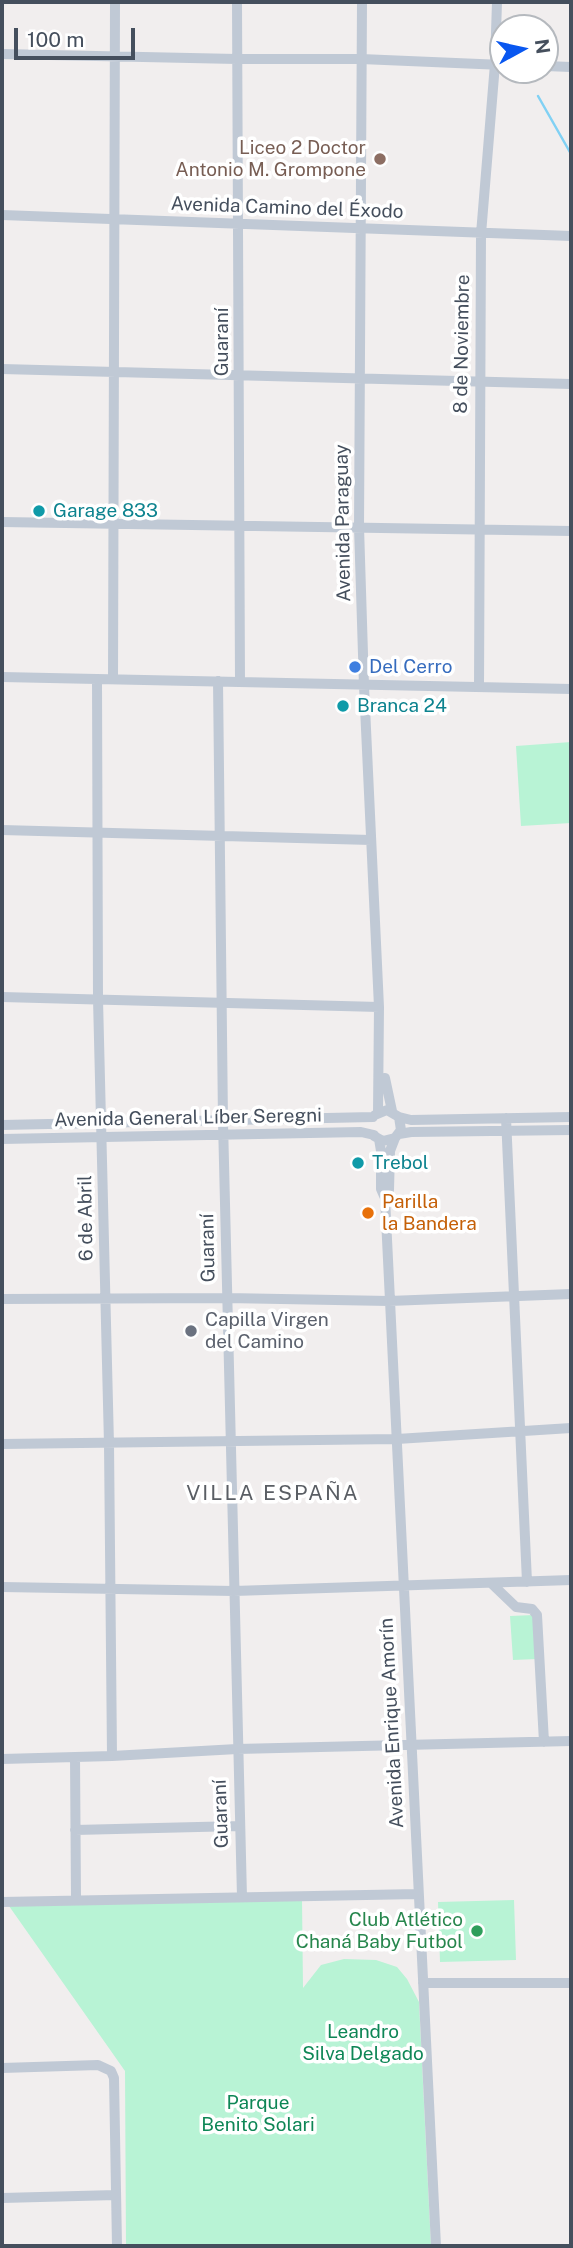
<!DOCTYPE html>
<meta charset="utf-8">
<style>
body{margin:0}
#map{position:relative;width:573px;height:2248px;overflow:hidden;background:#f1eeee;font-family:"Public Sans",sans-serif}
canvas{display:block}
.frame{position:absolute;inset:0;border:4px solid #454f5d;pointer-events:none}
.north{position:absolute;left:489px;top:14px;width:70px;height:70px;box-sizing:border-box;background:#fff;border:2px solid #b5b9be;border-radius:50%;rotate:82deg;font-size:19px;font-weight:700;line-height:28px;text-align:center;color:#454f5d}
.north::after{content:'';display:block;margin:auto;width:24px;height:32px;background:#0957f0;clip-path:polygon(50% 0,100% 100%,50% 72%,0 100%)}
.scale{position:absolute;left:14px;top:28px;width:121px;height:32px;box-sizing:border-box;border:4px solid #454f5d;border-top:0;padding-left:9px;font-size:21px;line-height:24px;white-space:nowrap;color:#454f5d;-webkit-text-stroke:5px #fff;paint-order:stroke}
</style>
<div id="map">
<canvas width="573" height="2248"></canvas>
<div class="frame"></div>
<div class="north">N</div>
<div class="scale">100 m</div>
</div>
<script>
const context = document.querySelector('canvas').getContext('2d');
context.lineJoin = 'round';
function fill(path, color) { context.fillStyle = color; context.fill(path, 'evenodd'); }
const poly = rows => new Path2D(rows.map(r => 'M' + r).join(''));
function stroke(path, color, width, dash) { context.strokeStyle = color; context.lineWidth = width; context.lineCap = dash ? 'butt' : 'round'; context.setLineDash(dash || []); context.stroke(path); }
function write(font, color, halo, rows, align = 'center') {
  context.font = font + ' "Public Sans",sans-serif'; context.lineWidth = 7; context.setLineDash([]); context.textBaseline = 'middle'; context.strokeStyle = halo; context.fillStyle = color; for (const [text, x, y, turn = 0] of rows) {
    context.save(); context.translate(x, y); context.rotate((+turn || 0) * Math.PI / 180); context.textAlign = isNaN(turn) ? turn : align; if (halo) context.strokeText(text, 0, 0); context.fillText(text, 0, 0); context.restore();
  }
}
fill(poly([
 [571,742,571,823,521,826,516,746],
 [534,1615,537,1659,513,1660,510,1616],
 [302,1899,303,1988,321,1965,344,1959,376,1960,397,1967,407,1979,419,2002,431,2246,126,2246,125,2071,9,1906],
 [514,1900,516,1960,440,1962,438,1902]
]), '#b8f3d5');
stroke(poly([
 [538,96,571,154]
]), '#81d1f4', 2.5);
stroke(poly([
 [237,2,240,682],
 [362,2,359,527,364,686,379,1007,378,1112],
 [2,54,237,59,361,59,503,65],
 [545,66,571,67],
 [2,215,571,236],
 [2,369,571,384],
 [2,522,571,531],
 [2,677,571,689],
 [97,679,98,999,109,1444,112,1756],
 [113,679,115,2],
 [218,681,223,1122,242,1897],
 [479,687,481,234,495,64,497,2],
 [2,830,371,840],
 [2,997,379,1007],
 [385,1078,392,1111],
 [375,1115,387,1110,399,1117,411,1120,571,1117],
 [506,1118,527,1582],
 [2,1125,373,1117],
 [399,1134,411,1132,571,1130],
 [374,1136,383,1141,395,1138,401,1130,399,1117],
 [2,1139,361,1132,374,1135],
 [379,1139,381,1151,381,1189,385,1198,436,2246],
 [385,1198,389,1190,390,1151,395,1138],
 [2,1299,227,1298,389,1301,571,1294],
 [2,1444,397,1439,571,1428],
 [492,1584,516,1607,532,1609,537,1615,544,1742],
 [2,1587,234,1591,571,1580],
 [75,1757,76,1899],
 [2,1759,112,1756,237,1749,571,1741],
 [75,1830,239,1826],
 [2,1902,418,1894],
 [423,1983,571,1983],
 [2,2068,98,2065,111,2071,114,2078,117,2246],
 [2,2198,116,2195]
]), '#c0c9d5', 10);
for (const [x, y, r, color] of [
 [380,159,7,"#8d6e63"],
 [39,511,7,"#0f9aa8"],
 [355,667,7,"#3f7fe0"],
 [343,706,7,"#0f9aa8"],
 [358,1163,7,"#0f9aa8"],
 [368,1213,7,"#e8710a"],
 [191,1331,7,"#6b7280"],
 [477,1931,7,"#2e9e5b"]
]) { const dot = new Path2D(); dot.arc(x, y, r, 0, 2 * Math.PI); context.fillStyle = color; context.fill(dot); stroke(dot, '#fff', 2.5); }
write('19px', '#785e54', '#fff', [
 ["Liceo 2 Doctor",366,148],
 ["Antonio M. Grompone",366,170]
], 'right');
write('19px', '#454f5d', '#fff', [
 ["Avenida Camino del Éxodo",287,208,2],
 ["Guaraní",222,342,-90],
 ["8 de Noviembre",462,344,-89],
 ["Avenida Paraguay",343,523,-91],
 ["Avenida General Líber Seregni",188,1118,-1],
 ["6 de Abril",86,1218,-91],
 ["Guaraní",208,1248,-91],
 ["Avenida Enrique Amorín",392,1723,-93],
 ["Guaraní",221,1814,-92]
]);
write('19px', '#0d838f', '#fff', [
 ["Garage 833",53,511],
 ["Branca 24",357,706],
 ["Trebol",372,1163]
], 'left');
write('19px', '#366cbe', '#fff', [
 ["Del Cerro",369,667]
], 'left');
write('19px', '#c56008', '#fff', [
 ["Parilla",382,1202],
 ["la Bandera",382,1224]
], 'left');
write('19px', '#5b616d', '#fff', [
 ["Capilla Virgen",205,1320],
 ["del Camino",205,1342]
], 'left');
write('19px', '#27864d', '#fff', [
 ["Club Atlético",463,1920],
 ["Chaná Baby Futbol",463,1942]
], 'right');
write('19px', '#0e8656', '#fff', [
 ["Leandro",363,2032],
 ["Silva Delgado",363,2054],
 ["Parque",258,2103],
 ["Benito Solari",258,2125]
]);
context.letterSpacing = '2px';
write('21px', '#5a5e64', '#fff', [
 ["VILLA ESPAÑA",273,1494]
]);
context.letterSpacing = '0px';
</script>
